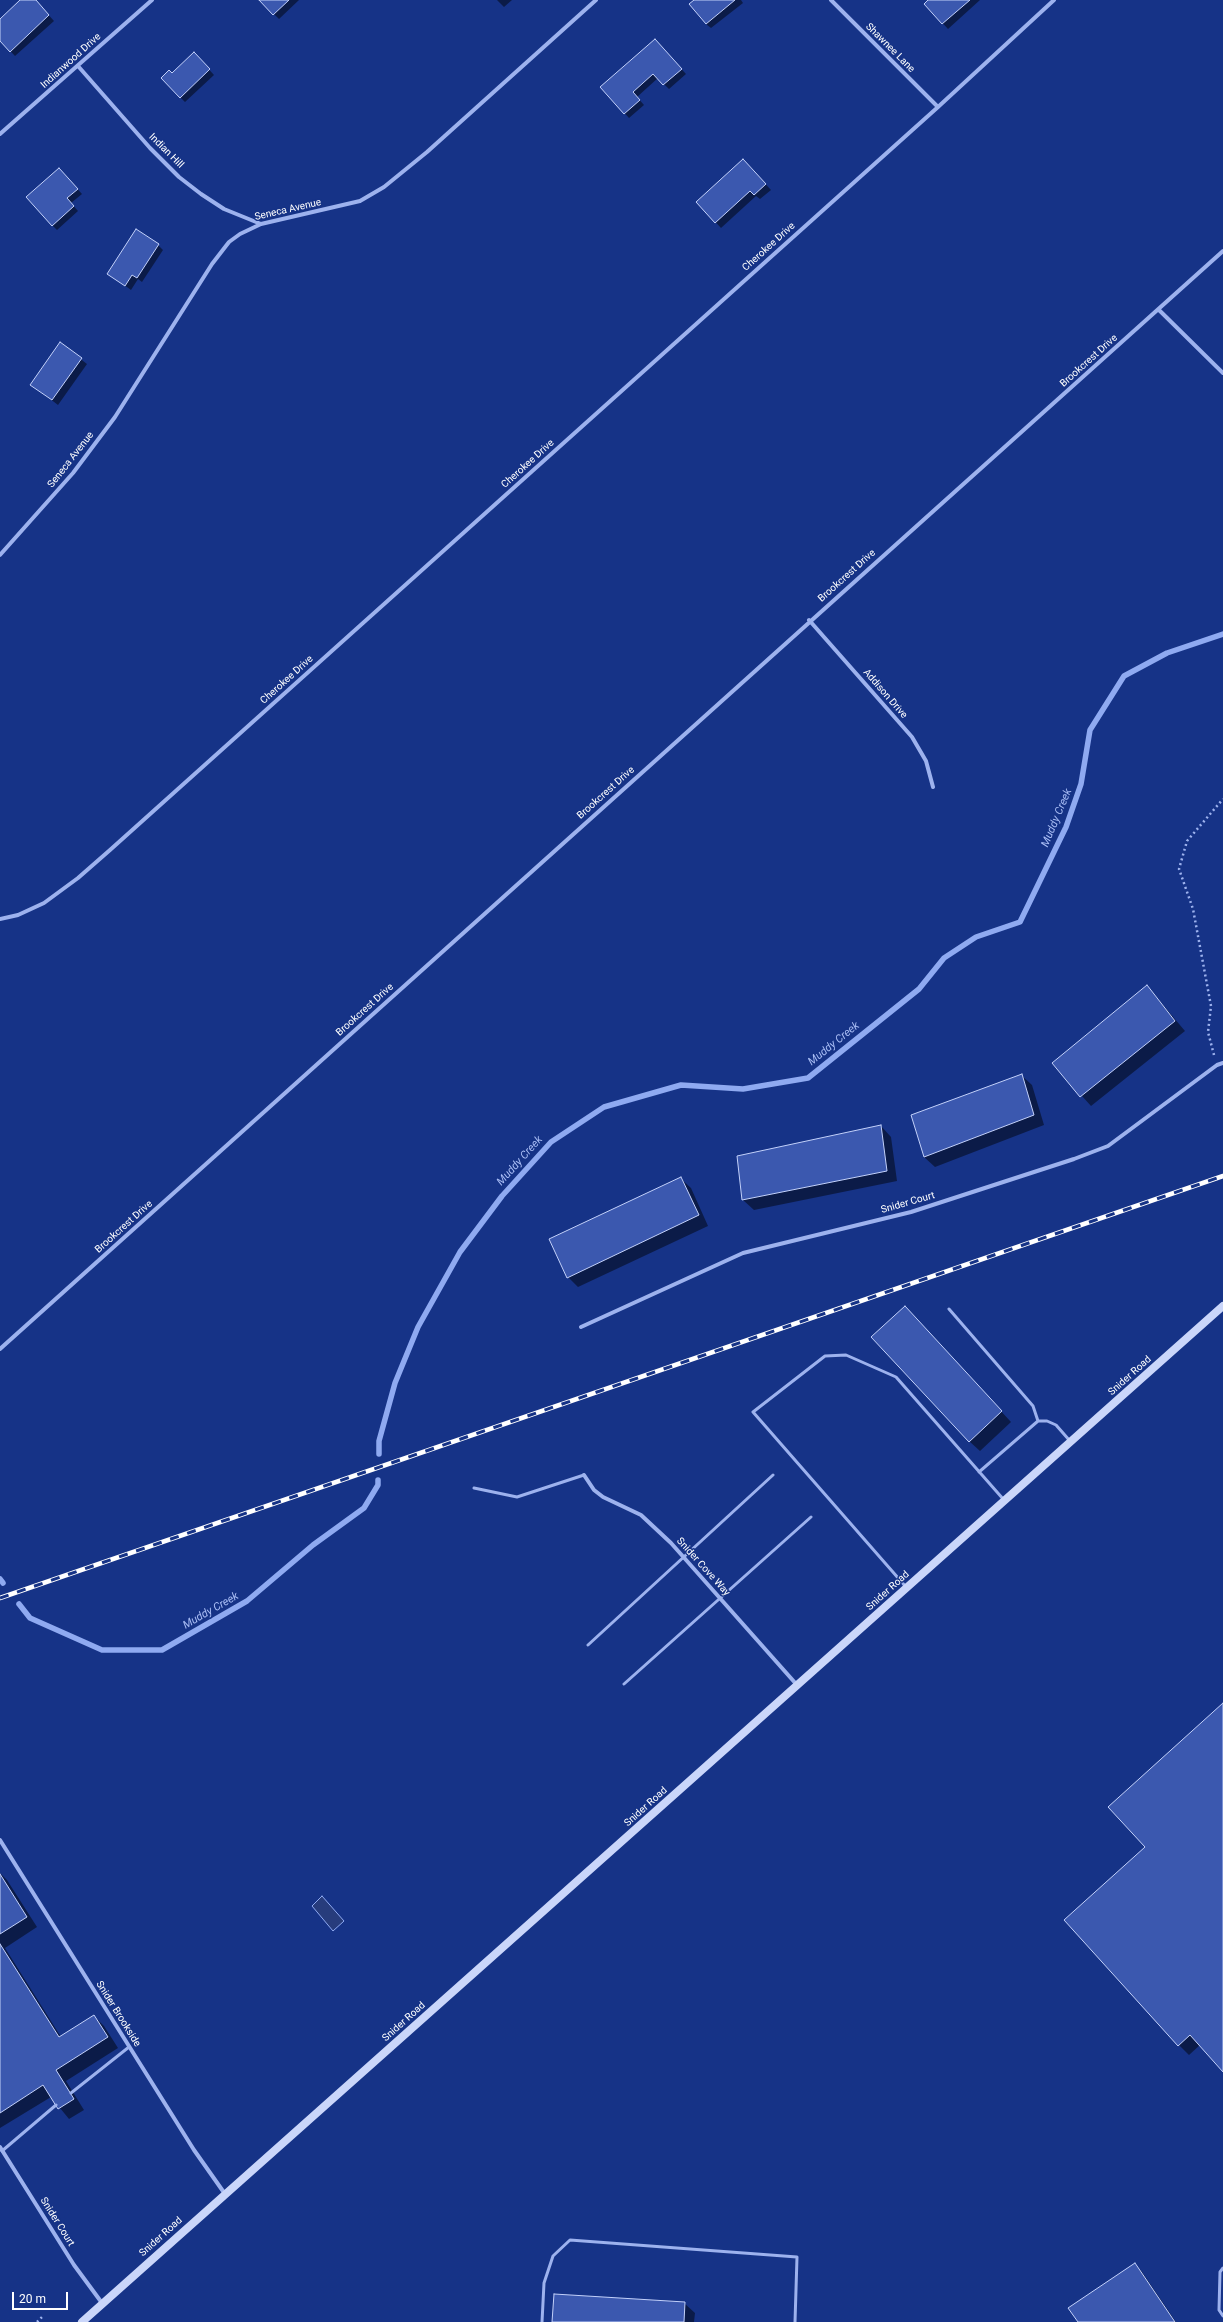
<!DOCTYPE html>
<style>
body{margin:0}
#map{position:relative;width:1223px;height:2322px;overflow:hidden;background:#163387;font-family:Roboto,sans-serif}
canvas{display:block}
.scale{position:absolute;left:12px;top:2292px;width:56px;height:18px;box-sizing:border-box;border:2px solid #fff;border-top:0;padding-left:5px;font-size:12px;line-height:14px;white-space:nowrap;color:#fff;-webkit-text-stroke:3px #163387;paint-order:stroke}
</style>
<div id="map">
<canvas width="1223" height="2322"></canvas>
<div class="scale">20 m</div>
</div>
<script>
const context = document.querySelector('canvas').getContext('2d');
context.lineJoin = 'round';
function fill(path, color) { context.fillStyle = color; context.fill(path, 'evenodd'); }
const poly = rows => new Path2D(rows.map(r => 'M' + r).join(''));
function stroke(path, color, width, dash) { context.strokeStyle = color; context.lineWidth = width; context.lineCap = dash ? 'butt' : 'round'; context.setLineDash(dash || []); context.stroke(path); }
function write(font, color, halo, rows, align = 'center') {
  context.font = font + ' Roboto,sans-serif'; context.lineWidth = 3; context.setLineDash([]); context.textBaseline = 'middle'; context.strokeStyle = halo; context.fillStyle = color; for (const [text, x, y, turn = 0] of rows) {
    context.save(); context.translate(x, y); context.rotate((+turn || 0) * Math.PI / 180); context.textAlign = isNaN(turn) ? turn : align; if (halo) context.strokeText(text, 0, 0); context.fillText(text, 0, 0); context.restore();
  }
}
const water = poly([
 [322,1896,344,1921,333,1931,312,1906,322,1896]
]);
fill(water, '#273c7c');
stroke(water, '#8faaf1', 1);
fill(poly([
 [22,0,35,0,54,21,15,56,0,40,0,20],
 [260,0,299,0,279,19],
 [497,0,512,0,504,7],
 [695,0,741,0,743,3,711,28,706,24],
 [930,0,980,0,948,29,925,4],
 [659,45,686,74,669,89,658,78,637,97,644,105,629,118,601,87],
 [194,53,214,75,185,102,180,97,172,74],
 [748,165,771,190,760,199,756,196,721,228,697,202],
 [64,174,82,194,71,203,78,211,57,230,52,225],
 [158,245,163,250,142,282,138,279,131,290,108,273],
 [61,344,87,364,58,405,32,385],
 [1147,986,1185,1031,1091,1106,1053,1064],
 [1021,1075,1032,1085,1044,1125,935,1167,924,1157],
 [881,1126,891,1137,897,1181,754,1210,743,1200],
 [680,1178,691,1188,708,1226,578,1287,568,1277],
 [915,1318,1011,1422,980,1451,969,1441],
 [1223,1704,1223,2070,1200,2045,1189,2055,1179,2045,1146,1847],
 [0,1873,7,1880,37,1927,5,1948,61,2037,94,2016,104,2026,118,2048,66,2081,84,2110,69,2119,51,2097,0,2128],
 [1135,2264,1142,2272,1176,2322,1079,2322],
 [684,2303,695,2313,694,2322,553,2322]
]), '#0007');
stroke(poly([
 [379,1454,379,1441,395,1383,418,1327,460,1252,502,1196,551,1142,604,1107,681,1085,743,1089,808,1078,919,989,944,958,976,937,1020,922,1066,827,1081,784,1090,730,1124,676,1167,653,1223,634],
 [0,1579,3,1583],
 [19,1604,30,1618,102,1650,162,1650,247,1601,313,1545,364,1508,378,1485,378,1480]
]), '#8faaf1', 5.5);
const building = poly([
 [20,0,36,0,49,15,10,52,0,41,0,19,20,0],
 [259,0,289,0,273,15,259,0],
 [694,0,735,0,706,24,689,4,694,0],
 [928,0,970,0,942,24,924,4,928,0],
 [655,39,682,69,663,85,653,74,633,92,640,100,624,114,600,87,655,39],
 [194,52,210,69,180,98,161,78,169,70,172,73,194,52],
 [743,159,766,184,754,195,750,191,715,223,696,202,743,159],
 [59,168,78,189,67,198,74,206,52,226,26,197,59,168],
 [136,229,159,244,137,278,132,275,125,286,107,274,136,229],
 [60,342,82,358,52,400,30,385,60,342],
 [1147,985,1175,1021,1080,1097,1052,1063,1147,985],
 [1022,1074,1034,1115,924,1157,911,1115,1022,1074],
 [881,1125,887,1171,742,1200,737,1156,881,1125],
 [681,1177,699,1215,567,1278,549,1239,681,1177],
 [905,1306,1002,1411,969,1442,871,1337,905,1306],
 [1223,1703,1223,2072,1190,2035,1178,2046,1064,1920,1145,1847,1108,1807,1223,1703],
 [0,1874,27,1917,0,1934,0,1874],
 [0,1944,59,2037,94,2015,108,2037,56,2070,74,2099,58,2109,43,2085,0,2113,0,1944],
 [1135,2263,1175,2322,1078,2322,1068,2308,1135,2263],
 [554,2294,685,2302,684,2322,552,2322,554,2294]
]);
fill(building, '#3b58af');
stroke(building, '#c3d1fa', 1);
stroke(poly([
 [1214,1055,1208,1032,1211,1006,1193,909,1179,869,1187,841,1223,799],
 [37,2322,43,2316]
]), '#9db2ee', 2.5, [2, 3]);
stroke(poly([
 [949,1309,1033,1406,1038,1421],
 [979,1472,1038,1421,1047,1421,1056,1425,1070,1441],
 [474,1488,517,1497,584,1475],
 [906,1587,753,1412,825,1356,846,1355,896,1377,1004,1500],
 [588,1645,773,1475],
 [624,1684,811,1517],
 [71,2093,129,2047],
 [2,2151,56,2105],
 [1223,2268,1220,2272,1219,2310,1223,2316],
 [542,2322,544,2283,553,2256,570,2240,797,2257,795,2322]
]), '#9db2ee', 3);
stroke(poly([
 [831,0,938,107],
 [78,66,150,148,179,177,201,194,224,209,261,224],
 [0,134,152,0],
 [1159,310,1223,373],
 [0,555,73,473,115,417,212,264,229,242,240,234,261,224,360,201,384,187,427,152,596,0],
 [809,620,912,737,926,761,933,787],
 [0,919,18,915,44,903,78,878,110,850,938,107,1054,0],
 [581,1327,743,1253,911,1212,1074,1159,1108,1146,1217,1065,1223,1063],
 [0,1349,1223,251],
 [584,1475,594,1490,603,1497,641,1515,671,1543,797,1685],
 [0,1840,194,2150,225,2194],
 [0,2147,74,2265,102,2303]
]), '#9db2ee', 4);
stroke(poly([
 [82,2322,1223,1306]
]), '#cad6fa', 8);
const rail = poly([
 [0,1598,1223,1176]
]);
stroke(rail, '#fff', 4.5);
stroke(rail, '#163387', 3, [9]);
write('10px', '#fff', '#163387', [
 ["Shawnee Lane",890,48,45],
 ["Indianwood Drive",71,61,-42],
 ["Indian Hill",166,151,45],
 ["Seneca Avenue",288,210,-13],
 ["Cherokee Drive",769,247,-42],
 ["Brookcrest Drive",1089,361,-42],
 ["Seneca Avenue",71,460,-52],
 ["Cherokee Drive",528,464,-42],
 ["Brookcrest Drive",847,576,-42],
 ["Cherokee Drive",287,680,-42],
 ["Addison Drive",885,694,49],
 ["Brookcrest Drive",606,793,-42],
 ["Brookcrest Drive",365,1010,-42],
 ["Snider Court",908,1203,-16],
 ["Brookcrest Drive",124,1227,-42],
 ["Snider Road",1130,1376,-42],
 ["Snider Cove Way",703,1567,48],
 ["Snider Road",888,1591,-42],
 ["Snider Road",646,1807,-42],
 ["Snider Brookside",118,2014,58],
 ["Snider Road",404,2022,-42],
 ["Snider Court",57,2222,58],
 ["Snider Road",161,2237,-42]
]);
write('italic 11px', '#a9bdf5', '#163387', [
 ["Muddy Creek",1057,818,-67],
 ["Muddy Creek",834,1044,-39],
 ["Muddy Creek",520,1161,-48],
 ["Muddy Creek",211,1611,-30]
]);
</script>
